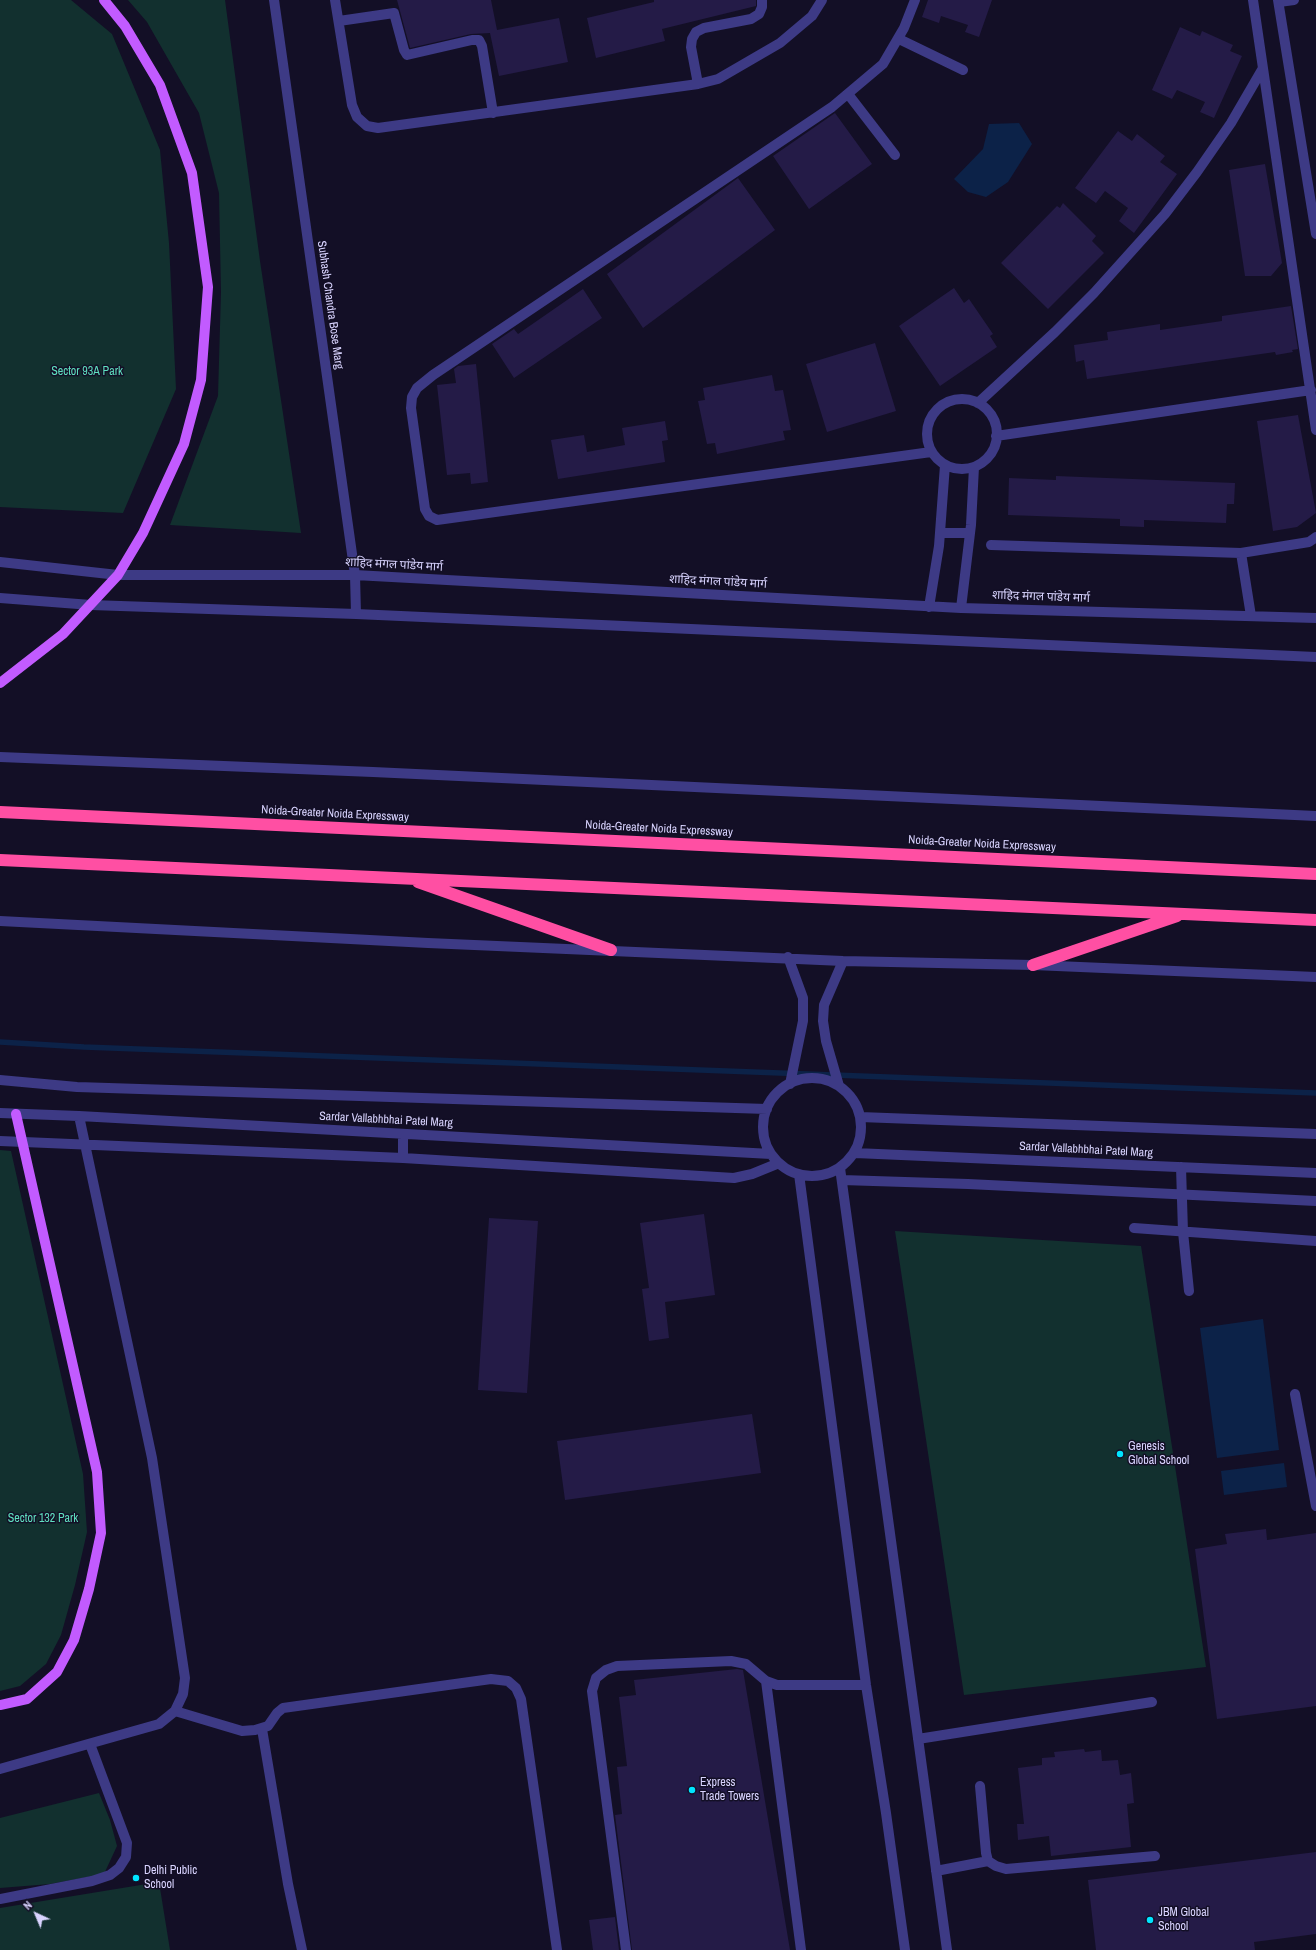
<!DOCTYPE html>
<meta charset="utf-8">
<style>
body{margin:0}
#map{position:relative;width:1316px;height:1950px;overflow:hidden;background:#130f26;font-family:"Archivo Narrow",sans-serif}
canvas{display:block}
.north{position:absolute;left:16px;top:1894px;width:40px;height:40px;-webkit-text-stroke:3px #130f26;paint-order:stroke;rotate:316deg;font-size:11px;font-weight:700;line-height:16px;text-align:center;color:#d9d4ff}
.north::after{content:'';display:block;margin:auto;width:14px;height:18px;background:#d9d4ff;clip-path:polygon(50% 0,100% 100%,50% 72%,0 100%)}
</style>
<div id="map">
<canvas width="1316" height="1950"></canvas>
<div class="north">N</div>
</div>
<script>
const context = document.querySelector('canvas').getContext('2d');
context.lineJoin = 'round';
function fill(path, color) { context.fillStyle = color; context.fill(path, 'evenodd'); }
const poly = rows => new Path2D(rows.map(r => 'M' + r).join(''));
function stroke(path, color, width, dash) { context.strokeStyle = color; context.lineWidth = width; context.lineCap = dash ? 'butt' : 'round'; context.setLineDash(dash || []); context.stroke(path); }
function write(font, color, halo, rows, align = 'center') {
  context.font = font + ' "Archivo Narrow","Noto Sans Devanagari",sans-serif'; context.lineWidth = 3; context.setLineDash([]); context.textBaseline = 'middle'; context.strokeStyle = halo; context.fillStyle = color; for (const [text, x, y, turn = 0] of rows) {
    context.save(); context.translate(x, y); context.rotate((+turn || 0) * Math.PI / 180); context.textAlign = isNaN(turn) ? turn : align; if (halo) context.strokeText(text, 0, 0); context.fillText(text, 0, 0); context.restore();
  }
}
fill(poly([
 [0,0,71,0,112,34,160,150,169,243,176,389,123,513,0,507],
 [128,0,225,0,260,261,301,533,170,525,218,396,221,292,219,193,199,113,147,22],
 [0,1150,11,1151,83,1474,87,1532,75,1585,61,1635,46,1664,20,1686,0,1691],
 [895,1231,1141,1246,1206,1667,964,1695],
 [99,1793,110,1820,117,1846,104,1874,50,1884,0,1888,0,1818],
 [159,1882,170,1950,0,1950,0,1908]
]), '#12302f');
fill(poly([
 [1019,123,1032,144,1008,182,986,197,968,192,954,179,983,149,989,124],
 [1263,1319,1279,1450,1217,1458,1200,1328],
 [1284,1463,1287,1487,1224,1495,1221,1471]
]), '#0c2248');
stroke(poly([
 [0,1042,84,1047,1316,1093]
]), '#0c2248', 5.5);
fill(poly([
 [397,0,491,0,497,30,559,18,568,62,499,76,490,33,471,34,410,48],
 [654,0,756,0,756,6,662,29,665,41,596,58,587,18,654,2],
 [928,0,992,0,979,37,965,32,968,25,941,16,939,23,922,17],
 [1180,27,1200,36,1202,31,1233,45,1230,51,1242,56,1214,118,1200,112,1205,102,1177,90,1172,99,1152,90],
 [835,113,872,164,809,209,773,156],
 [1118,131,1132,141,1137,134,1165,156,1160,162,1177,174,1134,233,1119,221,1128,208,1105,191,1096,203,1075,188],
 [1265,164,1282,263,1271,276,1245,276,1229,170],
 [738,178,775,230,643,328,607,274],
 [1063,203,1096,236,1092,241,1104,253,1048,309,1001,263,1057,206,1060,208],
 [954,288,964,303,969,299,993,334,990,336,997,347,940,386,899,326],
 [583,289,602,318,514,378,492,344,514,329,518,334],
 [1291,306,1298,349,1292,350,1293,352,1276,355,1275,352,1087,379,1084,360,1076,362,1074,345,1108,340,1107,332,1160,324,1160,330,1222,321,1222,316],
 [875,343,896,411,827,432,806,364],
 [476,364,488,482,471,484,470,473,447,475,437,385,456,383,454,369,458,366],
 [772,375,775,391,783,390,791,430,783,431,785,440,717,454,715,443,707,444,698,401,705,400,703,388],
 [1298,415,1316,513,1297,527,1273,531,1257,421],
 [665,421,668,440,662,441,665,462,558,479,551,440,584,435,587,452,625,445,622,428],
 [1056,476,1235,483,1234,504,1227,504,1226,523,1144,520,1144,527,1120,526,1120,519,1008,515,1009,478,1056,480],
 [704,1214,715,1295,665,1302,669,1338,649,1341,642,1289,649,1288,640,1223],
 [489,1218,538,1221,527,1393,478,1390],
 [752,1414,761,1473,565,1500,557,1441],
 [1266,1529,1267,1540,1316,1533,1316,1706,1217,1719,1195,1549,1227,1544,1225,1534],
 [737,1669,743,1670,790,1950,632,1950,615,1815,622,1814,617,1767,627,1766,619,1697,636,1695,634,1680],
 [1084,1749,1085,1752,1101,1750,1102,1761,1118,1760,1120,1775,1131,1773,1134,1803,1127,1804,1131,1847,1051,1856,1049,1836,1018,1840,1017,1824,1024,1824,1018,1768,1042,1765,1042,1758,1055,1757,1054,1752],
 [1316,1852,1316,1934,1254,1942,1255,1950,1096,1950,1088,1880],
 [615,1917,619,1950,593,1950,589,1920]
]), '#241b47');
stroke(poly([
 [274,0,355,575,356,614],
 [335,0,352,105,357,117,367,126,378,128,698,84,691,47,692,39,696,32,704,28,751,19,759,14,762,7,762,0],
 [915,0,904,28,883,64,832,107,433,375,417,388,412,397,411,408,425,509,429,516,437,520,931,452],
 [1253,0,1316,430],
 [1278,0,1316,234],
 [1279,2,1294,0],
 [339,21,394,13,404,50,407,55,472,40,479,40,482,46,493,113],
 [899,39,963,70],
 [698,84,718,79,780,43,812,16,822,0],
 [848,94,895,155],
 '927 434a35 35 0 1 1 70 0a35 35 0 1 1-70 0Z',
 [978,403,1055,332,1094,293,1165,214,1197,172,1231,123,1263,68],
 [996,436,1311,390],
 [940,533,970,533],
 [991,545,1241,553,1309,542,1316,537],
 [1241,553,1251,616],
 [0,562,118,575,355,575,961,608,1316,618],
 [0,598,91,605,356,614,1316,657],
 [929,607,939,546,945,465],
 [961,608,971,525,974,467],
 [0,757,373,772,1316,816],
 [0,921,428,943,843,961,1033,965,1316,977],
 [788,957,803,998,803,1021,790,1084],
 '763 1127a49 49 0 1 1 98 0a49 49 0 1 1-98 0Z',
 [0,1080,77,1087,767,1109],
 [839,1086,826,1041,823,1021,824,1005,843,961],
 [0,1113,79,1116,771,1154],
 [860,1117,1316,1134],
 [0,1141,403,1158,734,1178,752,1174,779,1163],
 [855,1153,1316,1173],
 [403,1158,403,1134],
 [1181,1167,1183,1232,1189,1291],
 [840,1168,947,1950],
 [799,1174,866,1685,886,1813,905,1950],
 [842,1180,968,1184,1316,1201],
 [1134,1228,1316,1241],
 [1295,1394,1316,1506],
 [766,1681,801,1950],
 [175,1711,242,1731,255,1730,268,1726,277,1713,283,1708,491,1679,508,1681,516,1688,521,1699,557,1950],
 [262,1729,288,1884,302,1950],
 [918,1739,1152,1702],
 [0,1769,159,1724,175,1711,183,1694,185,1678,152,1458,79,1116],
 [980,1786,986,1853,988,1861,996,1866,1006,1869,1155,1856],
 [936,1871,988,1861],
 [0,1899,92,1881,110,1875,119,1868,126,1857,127,1843,90,1744],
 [626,1950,592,1691,596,1678,606,1670,617,1666,731,1661,746,1664,766,1681,777,1685,866,1685]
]), '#3d3a85', 10);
stroke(poly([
 [0,683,63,634,118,575,143,533,184,444,201,380,208,287,192,173,160,85,125,26,104,0],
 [0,1705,27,1699,57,1672,74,1640,89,1589,101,1533,97,1472,16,1114]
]), '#c25bff', 10);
stroke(poly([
 [0,812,1316,874],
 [0,860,1316,920],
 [418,882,611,950],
 [1033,965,1177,916]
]), '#ff4fa3', 12);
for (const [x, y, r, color] of [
 [1120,1454,4,"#00e5ff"],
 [692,1790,4,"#00e5ff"],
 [136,1878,4,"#00e5ff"],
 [1150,1920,4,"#00e5ff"]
]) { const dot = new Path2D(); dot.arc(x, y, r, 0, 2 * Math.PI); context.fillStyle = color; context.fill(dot); stroke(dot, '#130f26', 1.5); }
write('12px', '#d9d4ff', '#130f26', [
 ["Subhash Chandra Bose Marg",330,305,82],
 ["शाहिद मंगल पांडेय मार्ग",394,565,3],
 ["शाहिद मंगल पांडेय मार्ग",718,582,3],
 ["शाहिद मंगल पांडेय मार्ग",1041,597,2],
 ["Noida-Greater Noida Expressway",335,814,3],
 ["Noida-Greater Noida Expressway",659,829,3],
 ["Noida-Greater Noida Expressway",982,844,3],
 ["Sardar Vallabhbhai Patel Marg",386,1120,3],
 ["Sardar Vallabhbhai Patel Marg",1086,1150,3]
]);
write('12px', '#5fe0c0', '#130f26', [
 ["Sector 93A Park",87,372],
 ["Sector 132 Park",43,1519]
]);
write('12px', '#d9d4ff', '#130f26', [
 ["Genesis",1128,1447],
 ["Global School",1128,1461],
 ["Express",700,1783],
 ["Trade Towers",700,1797],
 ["Delhi Public",144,1871],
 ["School",144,1885],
 ["JBM Global",1158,1913],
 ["School",1158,1927]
], 'left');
</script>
